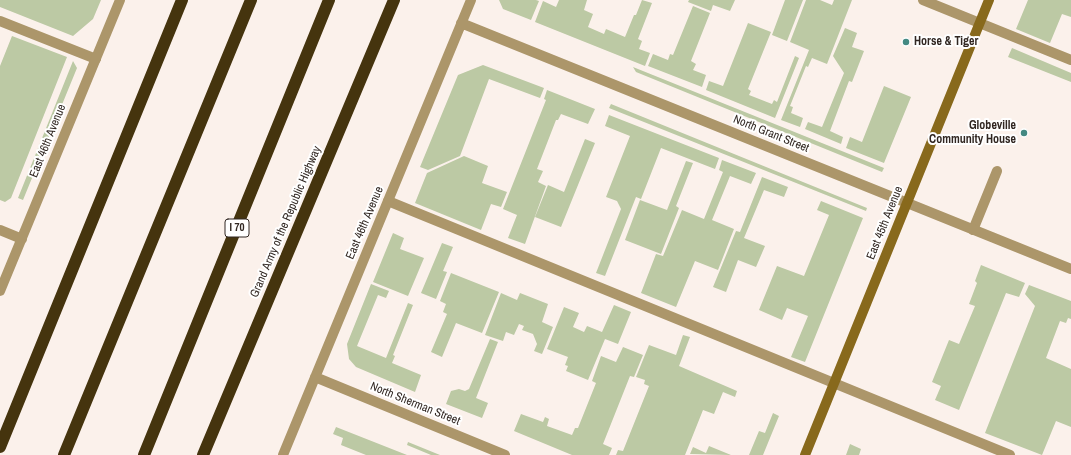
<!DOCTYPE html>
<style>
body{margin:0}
canvas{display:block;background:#fbf1eb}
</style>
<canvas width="1071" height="455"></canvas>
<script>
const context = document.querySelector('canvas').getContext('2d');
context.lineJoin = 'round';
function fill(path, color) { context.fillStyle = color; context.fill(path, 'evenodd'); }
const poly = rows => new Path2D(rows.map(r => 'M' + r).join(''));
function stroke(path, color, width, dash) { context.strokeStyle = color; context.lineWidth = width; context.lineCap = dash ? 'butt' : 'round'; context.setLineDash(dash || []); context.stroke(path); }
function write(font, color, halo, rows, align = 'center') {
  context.font = font + ' "Archivo Narrow",sans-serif'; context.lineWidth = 4; context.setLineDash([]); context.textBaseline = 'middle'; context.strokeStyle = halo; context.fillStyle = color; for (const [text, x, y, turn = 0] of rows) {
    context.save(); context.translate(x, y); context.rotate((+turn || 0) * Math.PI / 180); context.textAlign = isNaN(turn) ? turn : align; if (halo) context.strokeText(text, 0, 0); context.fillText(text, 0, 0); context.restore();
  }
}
fill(poly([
 [0,0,101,0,93,19,73,36,0,7],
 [499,0,536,0,539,1,531,20,503,9],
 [559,0,587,0,584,10,593,14,588,27,604,34,606,29,625,37,634,15,636,15,642,0,652,3,638,39,642,41,639,49,650,53,645,66,535,22,543,1,556,7],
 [689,0,735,0,730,11,713,5,711,11,688,2],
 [785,0,803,0,787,41,772,35],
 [806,0,820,0,832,5,834,0,852,0,827,64,812,58,808,67,806,66,790,106,793,107,791,113,803,118,800,127,781,120,809,50,790,42],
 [1028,0,1071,0,1071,17,1062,14,1050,43,1016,29],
 [693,6,710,13,691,61,696,64,693,70,706,75,702,87,648,66,653,54,668,60,670,54,673,55],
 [748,23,771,32,748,89,751,91,749,95,772,104,774,100,777,102,795,56,799,58,775,118,706,90,709,81,723,86],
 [845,28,857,33,852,47,864,51,852,82,849,81,830,131,843,137,841,144,805,129,808,122,822,127,844,73,833,56],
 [12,36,67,57,11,198,5,202,0,200,0,66],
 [1012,48,1071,73,1071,82,1008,57],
 [73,61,77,68,23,200,18,198],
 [483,65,544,88,540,98,489,79,460,156,428,170,420,167,458,75],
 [633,67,884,168,882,172,636,72],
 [884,86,911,97,884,163,846,148,850,137,862,142],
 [547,90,595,109,588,124,561,114,558,120,556,120,537,169,543,171,538,182,546,186,525,244,508,238,517,215,503,209,546,100,544,99],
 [611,104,867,208,866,211,609,108],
 [609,115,719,158,715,169,661,148,641,199,636,197,605,276,596,273,621,209,617,201,606,197,630,136,605,126],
 [585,139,595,143,561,227,535,217,548,185,564,192],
 [464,156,488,166,482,183,507,192,501,207,491,204,481,230,415,203,427,173],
 [722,160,756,173,751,184,730,176,712,220,734,229,718,270,695,261,676,307,641,293,656,254,663,256,682,210,704,219,723,172,719,170],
 [686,161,693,163,676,206,679,208,661,254,625,240,640,200,667,210],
 [762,177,788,187,784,197,764,190,744,238,765,246,756,267,738,260,726,292,713,287,736,231,740,232],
 [821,201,863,218,805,362,791,357,808,316,787,308,782,320,759,310,777,266,804,276,829,215,817,210],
 [393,233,404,238,400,249,424,258,408,296,373,282],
 [442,243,453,247,443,271,447,272,436,299,421,293],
 [981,265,1025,283,1019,297,1006,293,959,410,935,400,941,386,932,382,949,340,959,344,975,306,969,304,977,283,975,281],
 [451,273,499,292,482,333,456,323,442,357,431,352,447,314,443,312,446,304,440,301],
 [371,284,389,291,386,298,378,295,357,346,386,358,408,303,413,305,393,355,395,356,392,363,421,375,415,392,356,367,349,359,347,344],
 [1029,285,1071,301,1071,319,1068,318,1066,323,1060,321,1046,358,1071,369,1071,427,1056,421,1042,455,985,433,1035,306,1025,294],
 [501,293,517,300,520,293,548,304,542,322,553,327,542,354,534,351,537,344,533,334,522,330,524,326,519,324,514,335,506,332,503,341,485,335],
 [614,305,631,312,618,344,605,339,588,380,566,371,568,366,565,365,568,357,547,349,564,307,579,313,573,327,584,332,587,326,602,332],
 [683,335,690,337,679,366,737,391,735,397,723,392,714,414,703,410,685,455,616,455,618,450,623,451,649,386,644,384,645,380,636,377,649,345,676,355],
 [490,339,498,342,476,398,488,403,482,418,446,404,451,391,459,389,465,391,469,389],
 [623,347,643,355,634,377,630,376,603,444,612,448,609,455,572,455,514,431,521,414,543,422,545,417,549,419,547,426,572,435,575,428,578,428,596,383,592,381,601,356,616,362],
 [773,413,779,416,763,455,749,455,759,431,765,433],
 [336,427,407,455,366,455,341,445,343,438,333,434],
 [408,442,440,455,431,455,407,445],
 [850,444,861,449,859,455,846,455],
 [709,446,731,455,690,454,693,447,706,453]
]), '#bcc9a4');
stroke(poly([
 [923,0,1071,60],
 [0,21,96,59],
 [388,201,1010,455],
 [973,230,997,171]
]), '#ac966a', 10);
stroke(poly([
 [461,23,1071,269],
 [0,230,22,239],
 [0,291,120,0],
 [315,377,505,455],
 [283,455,471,0]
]), '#ac966a', 10);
stroke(poly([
 [805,455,989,0]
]), '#88691c', 10);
stroke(poly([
 [0,447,182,0],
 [64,455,251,0],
 [144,455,329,0],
 [203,455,394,0]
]), '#45340e', 12);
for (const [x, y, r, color] of [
 [906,42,4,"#438982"],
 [1024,133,4,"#438982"]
]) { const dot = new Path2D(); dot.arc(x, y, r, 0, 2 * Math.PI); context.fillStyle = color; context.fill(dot); stroke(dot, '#fff', 1.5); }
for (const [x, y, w] of [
 [237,228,24]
]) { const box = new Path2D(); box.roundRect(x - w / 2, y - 9, w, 18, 3); context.fillStyle = '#fff'; context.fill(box); stroke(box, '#312722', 1); }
write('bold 11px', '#312722', null, [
 ["I 70",237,228]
]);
write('bold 12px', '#312722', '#fff', [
 ["Horse & Tiger",914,42],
 ["Globeville",1016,126,"right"],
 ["Community House",1016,140,"right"]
], 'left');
write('12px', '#312722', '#fff', [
 ["North Grant Street",771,134,22],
 ["East 46th Avenue",48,141,-68],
 ["Grand Army of the Republic Highway",286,222,-67],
 ["East 46th Avenue",365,223,-67],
 ["East 45th Avenue",885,223,-68],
 ["North Sherman Street",415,404,22]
]);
</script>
